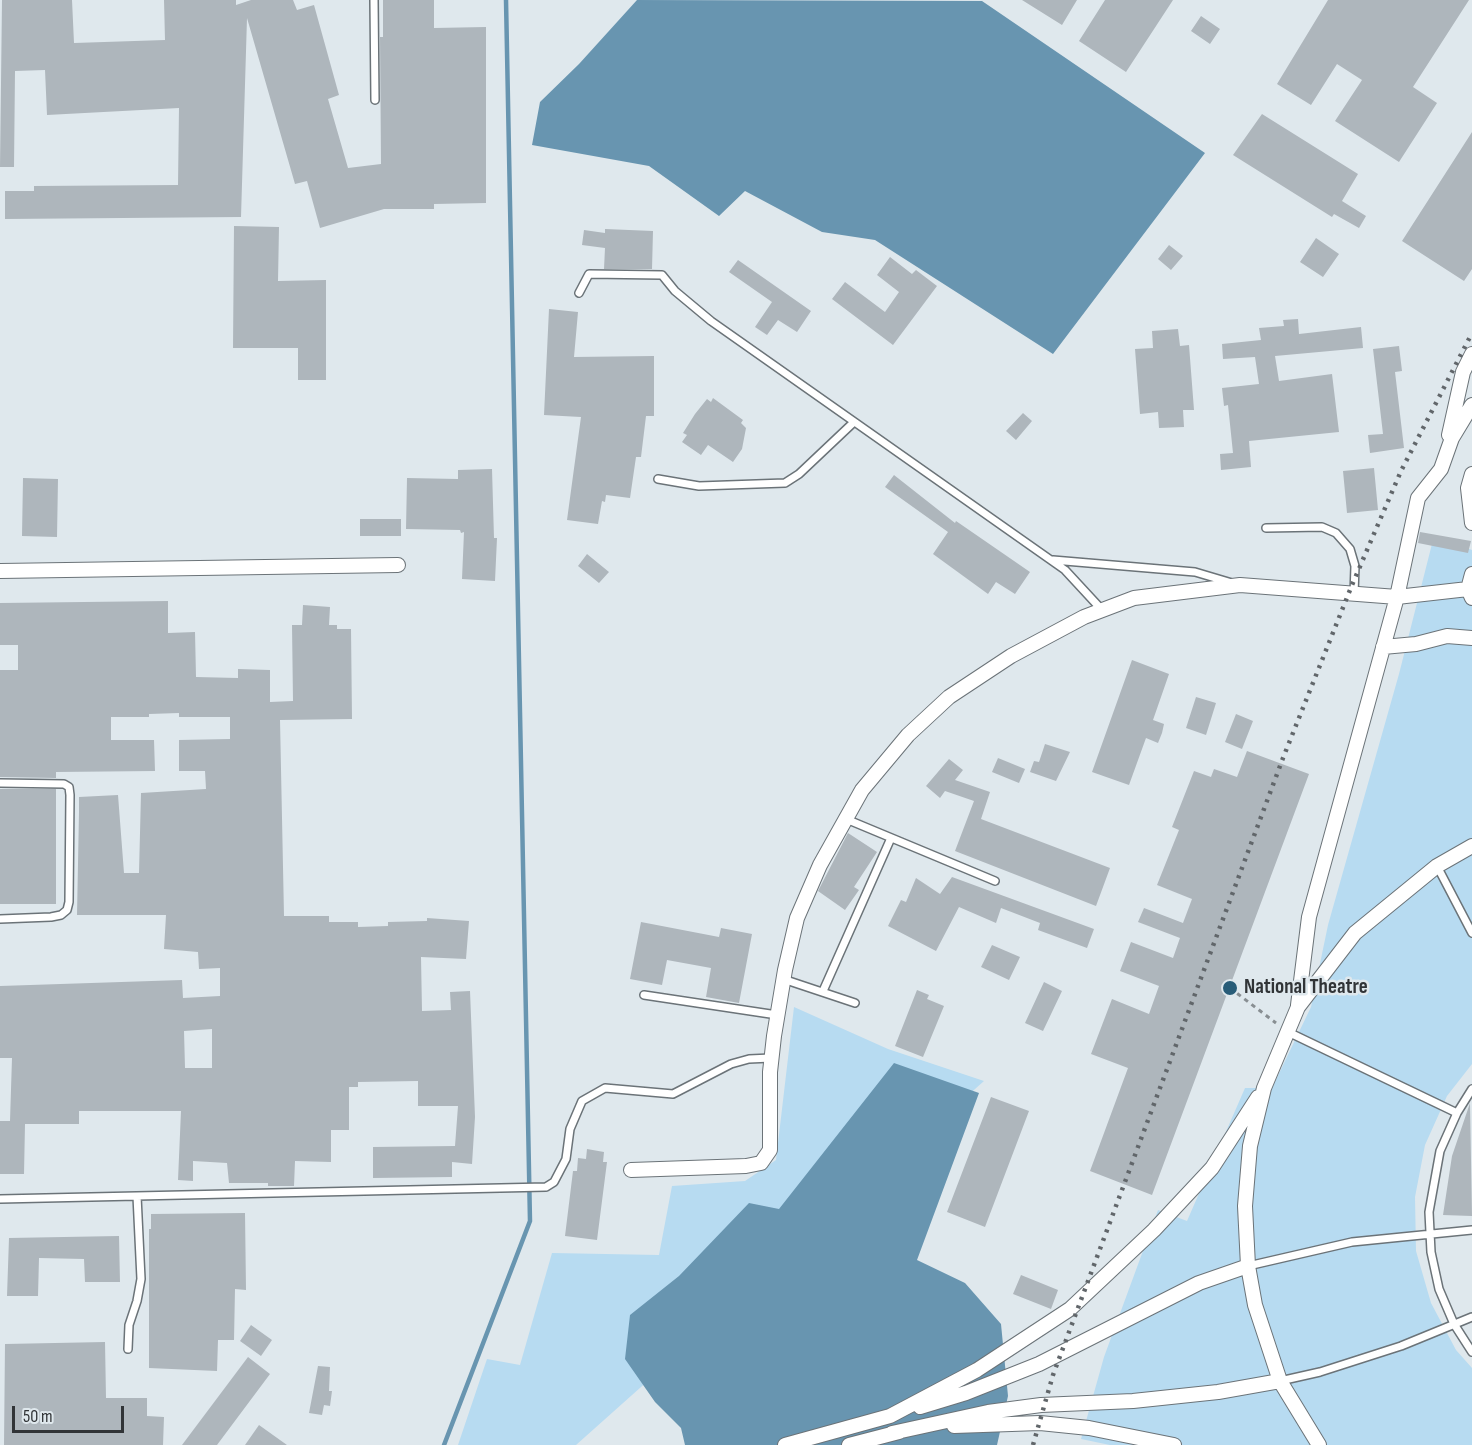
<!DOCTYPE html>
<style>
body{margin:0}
#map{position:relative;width:1472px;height:1445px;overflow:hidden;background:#dfe8ed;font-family:"Sofia Sans Condensed",sans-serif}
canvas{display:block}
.scale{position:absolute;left:12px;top:1406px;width:112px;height:27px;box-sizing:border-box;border:3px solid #313437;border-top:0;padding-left:8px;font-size:18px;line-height:21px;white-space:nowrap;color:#313437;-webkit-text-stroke:4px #dfe8ed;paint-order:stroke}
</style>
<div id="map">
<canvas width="1472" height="1445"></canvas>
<div class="scale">50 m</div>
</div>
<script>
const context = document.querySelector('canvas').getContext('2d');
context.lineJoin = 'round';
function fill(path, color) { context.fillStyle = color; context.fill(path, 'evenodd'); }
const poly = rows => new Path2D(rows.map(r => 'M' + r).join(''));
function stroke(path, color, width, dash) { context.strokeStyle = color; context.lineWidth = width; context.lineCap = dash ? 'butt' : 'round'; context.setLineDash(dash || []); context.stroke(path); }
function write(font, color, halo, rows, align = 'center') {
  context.font = font + ' "Sofia Sans Condensed",sans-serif'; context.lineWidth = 5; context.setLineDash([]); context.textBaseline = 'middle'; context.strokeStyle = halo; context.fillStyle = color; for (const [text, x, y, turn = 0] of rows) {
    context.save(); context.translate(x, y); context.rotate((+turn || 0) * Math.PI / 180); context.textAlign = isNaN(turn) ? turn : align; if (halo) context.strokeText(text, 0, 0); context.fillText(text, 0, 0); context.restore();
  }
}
fill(poly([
 [1434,536,1472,550,1472,1064,1447,1096,1425,1145,1415,1197,1416,1251,1431,1303,1456,1350,1472,1368,1472,1445,1110,1445,1081,1439,1104,1357,1158,1210,1187,1221,1245,1088,1272,1088,1311,1007,1328,925,1399,674],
 [794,1007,888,1049,984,1081,576,1445,458,1445,487,1359,520,1365,552,1253,659,1255,672,1186,745,1181,776,1160]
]), '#b7dbf1');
fill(poly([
 [637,0,982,1,1205,153,1053,354,875,240,822,232,745,191,719,216,649,166,532,145,540,102,579,64],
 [894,1063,979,1093,917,1260,965,1283,1001,1324,1008,1396,997,1445,685,1445,681,1428,655,1402,625,1359,630,1315,679,1276,749,1203,779,1209]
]), '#6895b0');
stroke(poly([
 [444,1445,530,1221,506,0]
]), '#6895b0', 4.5);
fill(poly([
 [2,0,72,0,74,43,165,40,164,0,236,0,236,5,251,0,293,0,297,10,314,5,339,95,328,99,348,168,381,164,380,37,383,37,383,0,434,0,434,28,486,27,486,203,434,204,434,209,384,209,320,228,307,181,295,184,247,18,241,217,5,219,5,191,34,191,34,186,178,185,179,108,47,115,45,70,15,71,14,167,0,167],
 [1022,0,1077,0,1062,25],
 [1105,0,1173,0,1126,72,1079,41],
 [1328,0,1469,0,1413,87,1437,103,1399,162,1335,121,1362,80,1337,64,1311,105,1277,84],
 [1201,16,1220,29,1210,44,1191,31],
 [1262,114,1358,174,1342,201,1366,216,1359,228,1334,214,1332,217,1233,155],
 [1472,132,1472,269,1464,281,1402,241],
 [234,226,279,227,278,281,326,280,326,380,298,380,298,348,233,348],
 [605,229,653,231,652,269,604,269,605,248,582,245,584,230,605,233],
 [1316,238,1339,254,1323,277,1300,262],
 [1169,245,1183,256,1171,270,1158,259],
 [890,257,912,274,916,270,937,286,893,345,832,299,845,282,885,312,899,292,877,275],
 [738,260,811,311,797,332,778,320,767,335,755,327,772,302,729,272],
 [549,309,578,312,574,357,654,356,654,416,646,416,641,457,636,457,630,498,606,495,605,502,602,501,598,524,567,520,581,417,544,415],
 [1298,319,1299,334,1361,327,1363,348,1275,356,1279,381,1332,374,1339,432,1249,441,1251,467,1221,470,1220,454,1233,453,1228,405,1224,406,1222,388,1259,384,1255,357,1223,359,1222,344,1261,340,1259,328,1284,326,1283,320],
 [1178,329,1180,346,1189,345,1194,410,1183,410,1184,427,1159,428,1158,412,1140,414,1135,349,1153,348,1152,331],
 [1399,346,1402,371,1395,372,1404,448,1370,453,1368,435,1383,434,1373,349],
 [713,398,743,420,741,423,746,428,742,449,733,462,708,445,701,455,682,442,687,435,683,433,695,414,707,399,711,402],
 [1023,413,1032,421,1016,440,1006,431],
 [1374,468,1378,510,1347,513,1343,471],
 [492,469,494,538,497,538,495,581,462,579,464,532,461,533,460,530,406,529,407,478,458,479,458,470],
 [894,475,955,523,956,521,1030,572,1015,594,996,582,988,594,933,554,948,532,885,487],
 [23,478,58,479,57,537,22,536],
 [360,519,401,519,401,536,360,536],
 [1420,532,1471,541,1468,553,1418,543],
 [587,554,609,572,599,583,578,566],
 [168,601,168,633,195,632,196,677,238,678,238,669,270,670,270,702,293,701,292,625,302,625,303,605,330,607,329,625,337,625,337,629,351,629,352,719,280,720,284,916,329,916,329,922,358,922,358,927,388,926,388,922,427,921,427,918,469,921,466,959,421,957,422,1011,451,1010,450,992,470,991,475,1117,472,1164,452,1162,452,1177,373,1178,373,1147,455,1146,458,1106,418,1106,418,1081,358,1082,358,1087,349,1087,349,1130,331,1130,331,1162,295,1161,294,1186,268,1186,268,1183,229,1183,227,1163,193,1161,193,1181,178,1180,181,1111,79,1111,79,1124,25,1124,24,1174,0,1174,0,1121,10,1121,12,1058,0,1058,0,986,182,980,183,998,220,996,220,968,199,969,198,952,164,949,166,915,77,915,79,812,79,797,118,795,124,873,139,873,141,793,206,789,205,771,179,771,179,740,230,739,230,717,179,717,179,713,149,714,149,717,111,717,111,740,154,740,155,771,56,772,56,778,0,777,0,670,18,670,18,645,0,645,0,603],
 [212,1029,212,1068,185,1068,184,1031],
 [1132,660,1169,674,1153,720,1164,724,1162,733,1158,743,1146,738,1129,785,1092,772],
 [1196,697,1216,703,1206,735,1186,728],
 [1236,714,1253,721,1242,749,1225,742],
 [1045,744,1070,752,1056,781,1030,772,1034,761,1039,762],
 [1247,751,1309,774,1152,1195,1090,1171,1128,1068,1091,1054,1112,999,1149,1014,1159,986,1120,971,1131,942,1173,958,1180,938,1138,922,1144,908,1183,923,1192,899,1157,885,1179,830,1172,827,1194,771,1211,777,1214,769,1237,777],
 [998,758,1025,769,1019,783,992,772],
 [949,759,963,770,955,780,990,792,981,819,1110,868,1096,906,955,851,974,801,945,791,940,798,926,786],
 [0,789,56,789,56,904,0,904],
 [848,833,877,852,854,887,859,890,845,910,818,891],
 [952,877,1094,929,1087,948,1038,930,1040,923,1001,908,996,923,959,907,936,951,888,926,901,900,906,902,916,878,940,894],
 [641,922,719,937,721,928,752,934,739,1003,706,997,711,968,667,960,662,985,630,979],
 [992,945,1020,957,1009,980,981,967],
 [1044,982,1062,991,1043,1031,1025,1023],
 [917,990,929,995,927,999,944,1006,923,1057,895,1046],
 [991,1097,1029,1111,985,1227,947,1212],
 [1470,1103,1472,1216,1443,1215,1452,1156],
 [587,1149,604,1152,603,1162,607,1162,597,1240,565,1236,573,1171,577,1171,578,1158,586,1159],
 [245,1213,246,1290,235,1289,234,1340,218,1340,217,1371,149,1368,149,1229,151,1229,151,1214],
 [119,1236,120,1282,85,1282,84,1259,39,1258,38,1296,7,1296,9,1238],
 [1021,1275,1058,1290,1051,1309,1013,1294],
 [251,1325,272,1340,261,1356,240,1341],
 [105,1342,106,1398,147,1398,147,1416,164,1417,163,1445,4,1445,5,1344],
 [248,1357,270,1374,217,1445,182,1445],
 [318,1366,330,1367,329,1391,332,1391,330,1406,324,1405,322,1415,309,1413],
 [259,1425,287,1445,245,1445]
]), '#aeb6bc');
const lane = poly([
 [374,0,375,100],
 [579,293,589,274,662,275,675,291,711,321,1065,570,1102,610],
 [658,479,699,486,785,483,799,474,854,422],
 [1266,528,1322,527,1336,533,1350,549,1355,566,1354,594],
 [1053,560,1195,572,1232,583],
 [0,783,64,784,69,787,70,795,69,902,67,910,61,915,51,917,0,919],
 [846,819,995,881],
 [1437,866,1472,933],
 [783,979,855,1003],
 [823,991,891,838],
 [644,995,777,1015],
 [1288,1032,1457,1113],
 [1472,1089,1457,1113,1440,1151,1429,1212,1431,1252,1439,1289,1454,1324,1472,1352],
 [0,1199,546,1187,554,1182,566,1159,570,1129,582,1101,605,1088,673,1094,731,1064,749,1059,771,1058],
 [1248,1266,1352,1242,1472,1230],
 [128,1349,129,1325,137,1301,141,1279,137,1196],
 [1280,1381,1320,1372,1401,1346,1472,1317]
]);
const street = poly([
 [1449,435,1463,372,1472,354],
 [1472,474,1468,488,1472,523],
 [0,571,398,565],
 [1472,574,1468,589,1472,598],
 [1383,647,1416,644,1447,636,1472,638],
 [1298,1005,1309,917,1397,597,1418,498,1441,469,1452,438,1472,405],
 [631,1170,746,1166,761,1163,770,1150,770,1072,774,1036,785,970,797,918,820,865,862,790,908,735,949,697,1011,656,1084,617,1134,598,1240,585,1397,597,1468,589],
 [920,1407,966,1393,1039,1364,1199,1283,1248,1266],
 [954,1426,1040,1423,1089,1428,1174,1445],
 [892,1433,988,1412,1041,1405,1133,1401,1218,1392,1280,1381],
 [785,1445,890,1416,977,1370,1070,1309,1154,1230,1212,1168,1258,1097],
 [849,1445,899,1432],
 [1319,1445,1280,1381,1255,1305,1248,1266,1245,1206,1250,1146,1264,1088,1298,1007,1355,933,1437,866,1472,846]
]);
stroke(lane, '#6b7378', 10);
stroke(street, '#6b7378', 16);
stroke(poly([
 [1230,988,1276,1023]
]), '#888e92', 3, [4.5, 4.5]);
stroke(lane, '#fff', 7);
stroke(street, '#fff', 14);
stroke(poly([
 [1033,1445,1053,1375,1283,758,1352,585,1401,471,1472,333]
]), '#61666a', 4.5, [3, 6]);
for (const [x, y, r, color] of [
 [1230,988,8,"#285c78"]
]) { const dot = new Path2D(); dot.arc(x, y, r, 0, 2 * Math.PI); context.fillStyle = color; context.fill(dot); stroke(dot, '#dfe8ed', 2); }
write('bold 21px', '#313437', '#dfe8ed', [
 ["National Theatre",1244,988]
], 'left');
</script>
